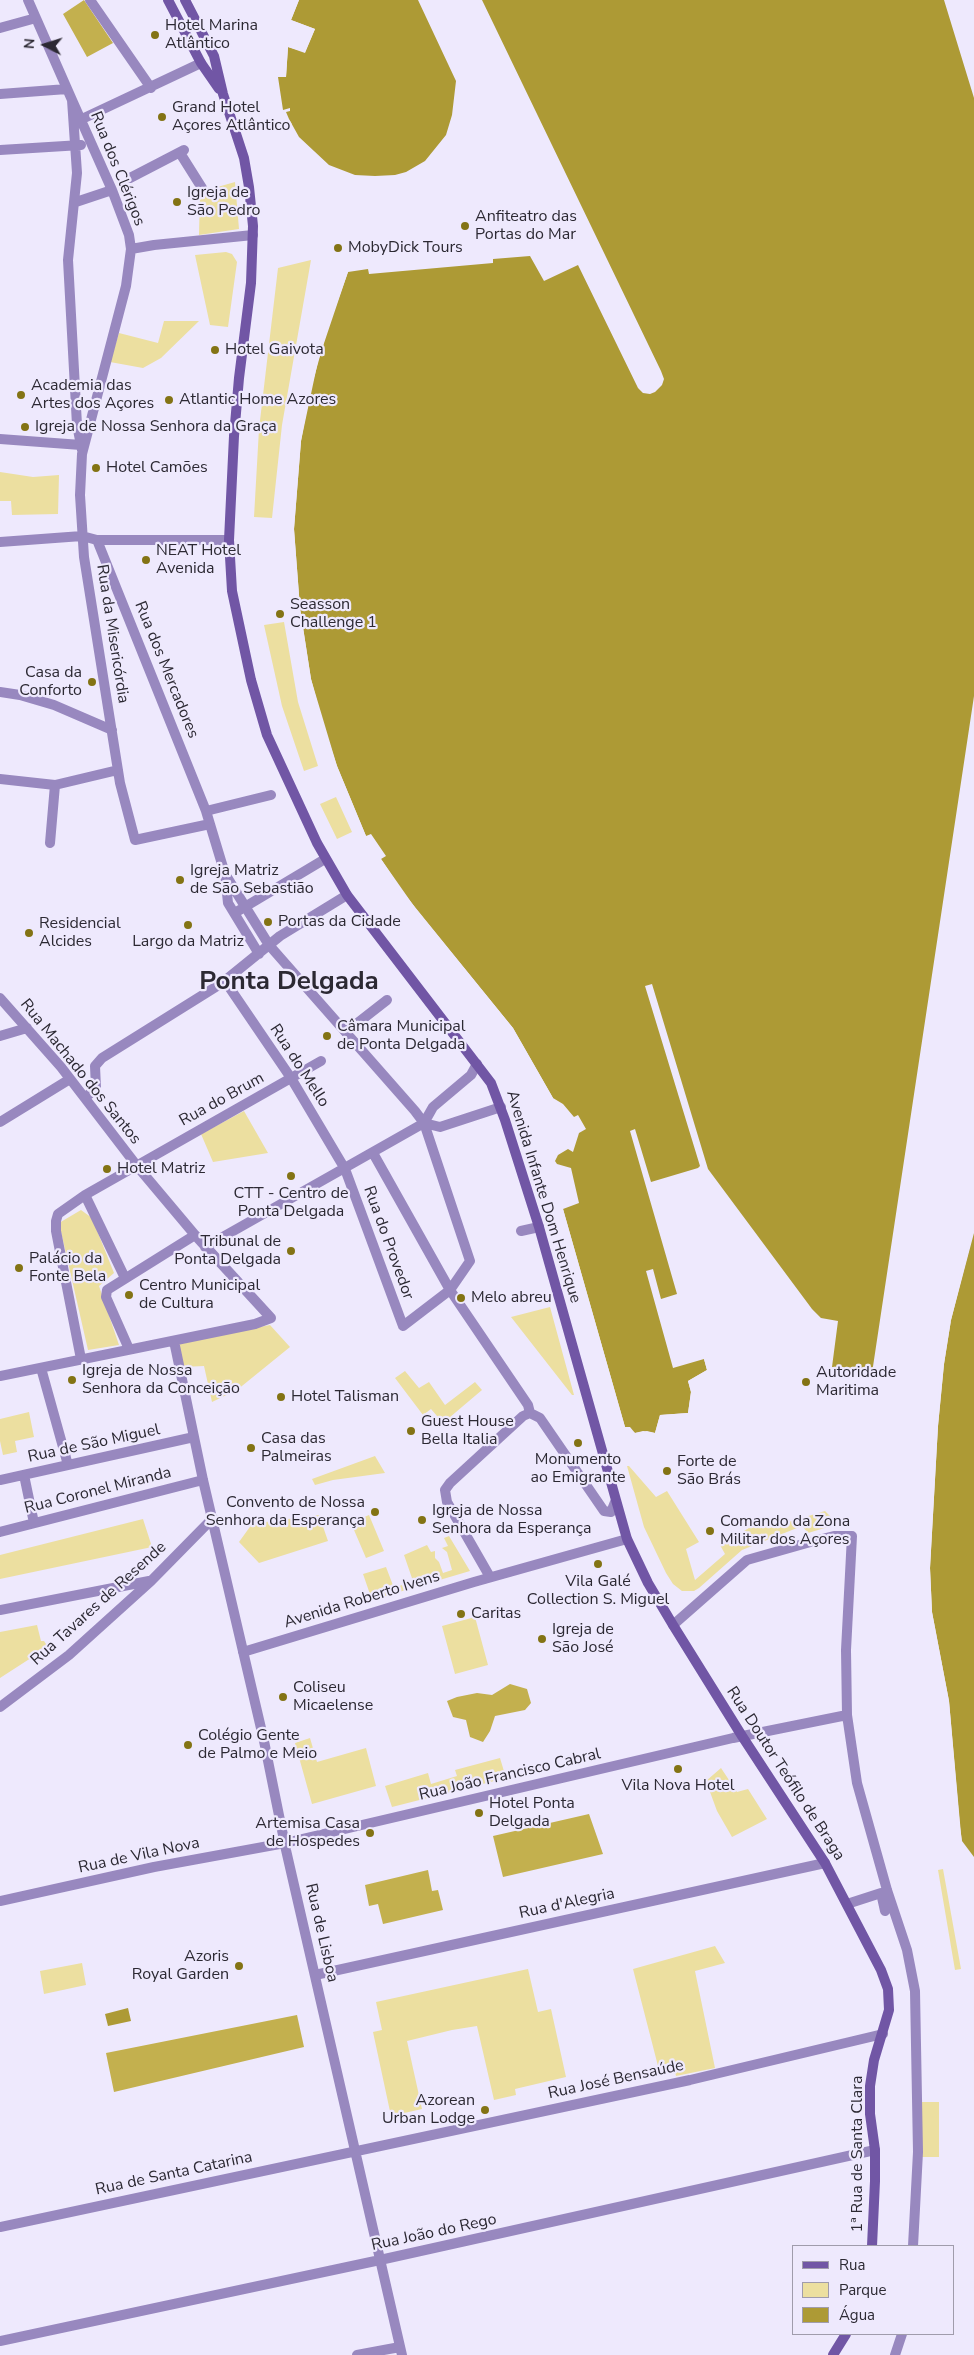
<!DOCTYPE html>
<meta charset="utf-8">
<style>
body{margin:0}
#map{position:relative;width:974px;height:2355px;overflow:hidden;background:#eee9fd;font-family:"Nunito Sans",sans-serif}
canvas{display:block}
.legend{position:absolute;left:792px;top:2245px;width:162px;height:90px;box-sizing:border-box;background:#eee9fd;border:1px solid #a09cac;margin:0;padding:6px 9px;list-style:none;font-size:15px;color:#2c2933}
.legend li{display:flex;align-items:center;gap:10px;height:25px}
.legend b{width:25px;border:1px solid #a09cac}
.north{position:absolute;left:20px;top:20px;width:50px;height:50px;-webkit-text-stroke:4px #eee9fd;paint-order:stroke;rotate:275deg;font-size:14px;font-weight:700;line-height:20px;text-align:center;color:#2c2933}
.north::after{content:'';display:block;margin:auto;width:18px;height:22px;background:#2c2933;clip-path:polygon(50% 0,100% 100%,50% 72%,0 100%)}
</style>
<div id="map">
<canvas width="974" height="2355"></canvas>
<ul class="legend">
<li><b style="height:6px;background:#7156a5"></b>Rua</li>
<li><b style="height:14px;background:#ecdfa0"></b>Parque</li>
<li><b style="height:14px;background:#ad9a35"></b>Água</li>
</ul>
<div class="north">N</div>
</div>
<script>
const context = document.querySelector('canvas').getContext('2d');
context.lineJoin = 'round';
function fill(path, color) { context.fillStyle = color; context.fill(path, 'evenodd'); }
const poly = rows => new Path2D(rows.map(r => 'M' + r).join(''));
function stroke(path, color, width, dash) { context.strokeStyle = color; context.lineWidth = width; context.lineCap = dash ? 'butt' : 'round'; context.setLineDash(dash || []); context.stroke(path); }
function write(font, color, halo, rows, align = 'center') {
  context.font = font + ' "Nunito Sans",sans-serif'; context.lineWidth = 4.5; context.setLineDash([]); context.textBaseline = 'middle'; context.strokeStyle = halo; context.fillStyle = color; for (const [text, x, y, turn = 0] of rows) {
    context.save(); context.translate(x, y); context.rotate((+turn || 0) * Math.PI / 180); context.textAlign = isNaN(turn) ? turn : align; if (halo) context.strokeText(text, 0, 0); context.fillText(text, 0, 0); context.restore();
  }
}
fill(poly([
 [235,182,239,229,199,235,200,192],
 [226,252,232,254,237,262,228,327,210,325,195,255],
 [311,260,282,425,272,518,254,517,259,429,278,268],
 [164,321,199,321,161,358,143,368,110,362,119,333,158,343],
 [0,472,33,477,59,475,58,514,12,515,11,501,0,501],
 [284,622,298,702,318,766,304,771,282,706,264,625],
 [336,797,352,832,337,839,320,804],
 [244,1111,268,1153,213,1162,201,1134],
 [81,1210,92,1218,114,1273,99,1286,119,1345,88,1350,59,1223],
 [550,1307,574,1395,572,1395,511,1317],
 [270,1325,290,1347,237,1390,212,1402,204,1366,183,1367,178,1343],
 [405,1371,419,1388,429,1382,445,1405,475,1382,482,1390,443,1423,431,1409,423,1415,395,1378],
 [29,1412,34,1437,15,1441,17,1452,3,1455,0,1441,0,1419],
 [375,1456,385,1473,333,1480,315,1485,312,1479],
 [627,1466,629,1466,656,1497,667,1491,699,1542,686,1549,695,1580,725,1554,720,1545,766,1518,772,1527,825,1511,838,1524,808,1533,802,1526,742,1550,699,1588,694,1591,682,1591,673,1584,666,1573,644,1527],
 [319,1515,328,1541,259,1563,239,1542,257,1517,265,1522],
 [369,1515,384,1551,366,1558,351,1523],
 [143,1519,152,1547,0,1579,0,1555],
 [449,1536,470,1571,372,1600,363,1574,386,1567,394,1588,413,1581,404,1555,427,1545,431,1552,435,1551,435,1558,439,1562,443,1573,452,1570,447,1552,442,1548,448,1546,444,1538],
 [475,1617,488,1665,455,1674,442,1626],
 [37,1625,41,1641,44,1641,48,1647,0,1678,0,1632],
 [310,1738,317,1762,366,1748,376,1786,312,1804,295,1743],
 [500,1758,506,1778,392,1807,385,1786,428,1773,431,1784,457,1776,455,1770],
 [721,1768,737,1792,748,1789,767,1819,732,1837,717,1811,706,1781],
 [943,1869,961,1969,955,1970,938,1870],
 [715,1946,725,1963,695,1971,715,2068,676,2076,673,2063,658,2066,633,1969],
 [82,1963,86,1985,44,1994,40,1971],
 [528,1969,538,2012,551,2009,566,2077,515,2089,516,2095,494,2100,477,2026,452,2030,407,2041,422,2109,391,2116,373,2032,382,2030,376,2002],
 [922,2102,939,2102,939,2157,922,2157]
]), '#ecdfa0');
fill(poly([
 [84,0,113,43,87,57,63,14],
 [510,1684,527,1689,531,1703,525,1710,495,1716,490,1731,483,1742,470,1737,466,1720,453,1717,447,1701,457,1697,477,1693,492,1695],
 [589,1814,603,1854,503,1877,493,1836],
 [428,1870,432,1891,438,1890,443,1910,383,1924,378,1904,369,1906,365,1885],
 [297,2015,304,2047,114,2092,106,2053]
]), '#c3b04e');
fill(poly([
 [299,0,418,0,456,81,452,115,446,135,425,161,406,172,395,175,375,176,355,175,329,165,299,137,289,119,286,112,290,111,290,108,283,110,278,77,286,77,288,47,305,52,315,29,291,20],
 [482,0,944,0,974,98,974,696,872,1373,832,1367,838,1321,821,1318,812,1309,708,1169,652,984,645,986,700,1166,698,1168,651,1182,635,1129,630,1131,677,1294,661,1299,653,1269,646,1271,673,1368,704,1359,707,1370,688,1381,691,1392,688,1413,660,1415,655,1433,643,1431,635,1433,625,1427,563,1209,579,1203,571,1168,557,1164,555,1161,558,1155,568,1149,573,1152,579,1133,586,1129,578,1115,574,1117,563,1104,553,1098,513,1028,402,891,381,859,386,856,371,834,366,836,337,766,323,724,311,679,300,608,294,529,301,441,318,361,348,272,368,269,369,274,493,263,493,259,530,256,544,281,578,265,638,388,643,393,650,394,655,392,662,385,664,379,661,371],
 [974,1233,974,1857,962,1841,960,1827,949,1701,932,1612,930,1568,938,1426,944,1364,951,1320],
 [128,2008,131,2021,108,2026,105,2014]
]), '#ad9a35');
fill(poly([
 [296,0,299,0,291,20,315,29,305,53,288,47,286,77,275,77,277,75,284,74,286,46,303,49,312,30,289,21],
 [345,272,348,272,327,331,310,392,301,441,294,529,300,608,311,679,337,766,366,836,364,838,335,767,308,679,298,609,291,529,298,440,307,392,324,330],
 [381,859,416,909,513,1028,553,1098,550,1098,511,1029,414,911,379,861],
 [560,1209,563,1209,625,1427,630,1427,635,1433,647,1431,655,1433,660,1415,688,1413,691,1392,688,1381,707,1370,704,1359,706,1358,709,1372,691,1382,693,1392,690,1415,662,1418,656,1436,647,1434,634,1435,629,1430,622,1428],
 [974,1230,951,1320,944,1364,938,1426,930,1568,932,1612,949,1701,962,1845,957,1828,946,1701,929,1612,928,1568,935,1426,942,1363,959,1277,972,1232]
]), '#eee9fd');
stroke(poly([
 [28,0,72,100,77,173,68,260,77,425,82,450],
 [90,0,151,88],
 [0,28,36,18],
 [0,94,67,89],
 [72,100,112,190,129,235,131,249,126,286,82,454,80,495,84,557,120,783,135,840,210,824],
 [82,119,201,63],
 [0,150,81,145],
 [180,153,202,188],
 [130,178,184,150],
 [76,202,112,190],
 [131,249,154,245,253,235],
 [0,439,81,445],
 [97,540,206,811,225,874,228,903,259,954],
 [0,542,82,536,97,540,229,540],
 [0,692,20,695,54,705,112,730],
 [0,779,55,785,118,770],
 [206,811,271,795],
 [50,843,55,785],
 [225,874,269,945,415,1111,424,1123,470,1261,450,1290,403,1326,345,1169,291,1078,225,981],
 [238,911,325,859],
 [0,998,61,1067,137,1166,195,1235,271,1318,255,1324,0,1376],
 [346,1032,387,1000],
 [0,1036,27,1028],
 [85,1098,96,1088,95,1066,102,1058,222,983,280,936,347,895],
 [0,1122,70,1079],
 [424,1123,440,1127,501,1107],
 [373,1153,450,1290,528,1405,530,1413],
 [85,1195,125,1278],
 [521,1231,539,1227],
 [205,1247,424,1123,433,1107,471,1075,477,1064],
 [174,1341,203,1480,264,1741,286,1850,402,2355],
 [129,1349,106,1297,107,1290,195,1235],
 [81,1359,56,1231,56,1221,58,1214,85,1195,321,1061],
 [41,1368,68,1465],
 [24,1475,34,1523],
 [0,1480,194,1437],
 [0,1532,203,1480],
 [490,1577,447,1502,445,1490,450,1483,523,1416,530,1413,540,1418,604,1511,611,1512,615,1502],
 [0,1610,149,1581],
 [673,1625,747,1560,814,1541,834,1536,852,1536,846,1650,847,1715,857,1783,887,1890,907,1950,915,1991,918,2152,913,2246],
 [243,1652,474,1582,627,1539],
 [0,1707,69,1655,151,1581,213,1518],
 [0,1901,154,1867,285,1843,733,1738,847,1715],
 [847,1904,881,1893,885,1911],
 [315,1975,825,1863],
 [0,2227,690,2080,883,2034],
 [0,2341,380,2260,875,2150],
 [357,2355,400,2347],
 [895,2355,902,2334]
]), '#9888bf', 10);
stroke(poly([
 [168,0,201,63,219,89],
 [185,0,214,56,223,94,244,158,249,187,253,226,251,283,239,378,234,436,229,540,232,591,251,680,267,735,317,843,347,895,491,1083,505,1120,539,1227,627,1539,648,1583,673,1625,742,1736,825,1863,881,1970,888,1989,889,2010,874,2060,870,2086,870,2114,875,2150,875,2181,872,2246],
 [833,2355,846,2334]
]), '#7156a5', 10);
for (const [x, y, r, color] of [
 [155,35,5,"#837314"],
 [162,117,5,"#837314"],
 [177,202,5,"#837314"],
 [465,226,5,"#837314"],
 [338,248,5,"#837314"],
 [215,350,5,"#837314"],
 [21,395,5,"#837314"],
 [169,400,5,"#837314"],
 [25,427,5,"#837314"],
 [96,468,5,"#837314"],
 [146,560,5,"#837314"],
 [280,614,5,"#837314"],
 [92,682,5,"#837314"],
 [180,880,5,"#837314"],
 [268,922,5,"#837314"],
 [188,925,5,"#837314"],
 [29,933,5,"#837314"],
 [327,1036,5,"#837314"],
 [107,1169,5,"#837314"],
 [291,1176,5,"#837314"],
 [291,1251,5,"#837314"],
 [19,1268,5,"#837314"],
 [129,1295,5,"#837314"],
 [461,1298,5,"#837314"],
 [72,1380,5,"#837314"],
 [806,1382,5,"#837314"],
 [281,1397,5,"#837314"],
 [411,1431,5,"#837314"],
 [578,1443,5,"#837314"],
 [251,1448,5,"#837314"],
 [667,1471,5,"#837314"],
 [375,1512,5,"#837314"],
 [422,1520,5,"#837314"],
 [710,1531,5,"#837314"],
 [598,1564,5,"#837314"],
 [461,1614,5,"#837314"],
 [542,1639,5,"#837314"],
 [283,1697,5,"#837314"],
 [188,1745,5,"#837314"],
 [678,1769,5,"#837314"],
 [479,1813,5,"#837314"],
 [370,1833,5,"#837314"],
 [239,1966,5,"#837314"],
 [485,2110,5,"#837314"]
]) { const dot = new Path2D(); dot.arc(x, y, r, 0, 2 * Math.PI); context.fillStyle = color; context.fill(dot); stroke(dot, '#eee9fd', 2); }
write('16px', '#2c2933', '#eee9fd', [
 ["Hotel Marina",165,26],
 ["Atlântico",165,44],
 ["Grand Hotel",172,108],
 ["Açores Atlântico",172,126],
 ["Igreja de",187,193],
 ["São Pedro",187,211],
 ["Anfiteatro das",475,217],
 ["Portas do Mar",475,235],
 ["MobyDick Tours",348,248],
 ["Hotel Gaivota",225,350],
 ["Academia das",31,386],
 ["Artes dos Açores",31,404],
 ["Atlantic Home Azores",179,400],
 ["Igreja de Nossa Senhora da Graça",35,427],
 ["Hotel Camões",106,468],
 ["NEAT Hotel",156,551],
 ["Avenida",156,569],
 ["Seasson",290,605],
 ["Challenge 1",290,623],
 ["Casa da",82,673,"right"],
 ["Conforto",82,691,"right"],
 ["Igreja Matriz",190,871],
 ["de São Sebastião",190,889],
 ["Portas da Cidade",278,922],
 ["Residencial",39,924],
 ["Alcides",39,942],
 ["Largo da Matriz",188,942,"center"],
 ["Câmara Municipal",337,1027],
 ["de Ponta Delgada",337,1045],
 ["Hotel Matriz",117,1169],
 ["CTT - Centro de",291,1194,"center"],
 ["Ponta Delgada",291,1212,"center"],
 ["Tribunal de",281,1242,"right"],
 ["Ponta Delgada",281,1260,"right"],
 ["Palácio da",29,1259],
 ["Fonte Bela",29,1277],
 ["Centro Municipal",139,1286],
 ["de Cultura",139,1304],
 ["Melo abreu",471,1298],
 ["Igreja de Nossa",82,1371],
 ["Senhora da Conceição",82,1389],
 ["Autoridade",816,1373],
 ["Maritima",816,1391],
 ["Hotel Talisman",291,1397],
 ["Guest House",421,1422],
 ["Bella Italia",421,1440],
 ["Casa das",261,1439],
 ["Palmeiras",261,1457],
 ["Monumento",578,1460,"center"],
 ["ao Emigrante",578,1478,"center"],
 ["Forte de",677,1462],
 ["São Brás",677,1480],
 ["Convento de Nossa",365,1503,"right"],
 ["Senhora da Esperança",365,1521,"right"],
 ["Igreja de Nossa",432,1511],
 ["Senhora da Esperança",432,1529],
 ["Comando da Zona",720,1522],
 ["Militar dos Açores",720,1540],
 ["Vila Galé",598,1582,"center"],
 ["Collection S. Miguel",598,1600,"center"],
 ["Caritas",471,1614],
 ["Igreja de",552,1630],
 ["São José",552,1648],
 ["Coliseu",293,1688],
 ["Micaelense",293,1706],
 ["Colégio Gente",198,1736],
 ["de Palmo e Meio",198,1754],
 ["Vila Nova Hotel",678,1786,"center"],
 ["Hotel Ponta",489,1804],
 ["Delgada",489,1822],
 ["Artemisa Casa",360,1824,"right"],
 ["de Hospedes",360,1842,"right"],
 ["Azoris",229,1957,"right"],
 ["Royal Garden",229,1975,"right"],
 ["Azorean",475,2101,"right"],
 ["Urban Lodge",475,2119,"right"]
], 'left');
write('16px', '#2c2933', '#eee9fd', [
 ["Rua dos Clérigos",117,169,68],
 ["Rua da Misericórdia",112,634,81],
 ["Rua dos Mercadores",166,670,68],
 ["Rua do Mello",299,1066,57],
 ["Rua Machado dos Santos",80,1072,51],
 ["Rua do Brum",222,1100,-29],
 ["Avenida Infante Dom Henrique",543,1197,73],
 ["Rua do Provedor",388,1243,70],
 ["Rua de São Miguel",94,1444,-12],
 ["Rua Coronel Miranda",98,1491,-14],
 ["Avenida Roberto Ivens",362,1600,-17],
 ["Rua Tavares de Resende",99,1604,-42],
 ["Rua Doutor Teófilo de Braga",785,1774,57],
 ["Rua João Francisco Cabral",510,1775,-13],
 ["Rua de Vila Nova",139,1856,-12],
 ["Rua d'Alegria",567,1904,-12],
 ["Rua de Lisboa",321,1933,77],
 ["Rua José Bensaúde",616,2080,-12],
 ["1ª Rua de Santa Clara",858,2154,-90],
 ["Rua de Santa Catarina",174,2174,-12],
 ["Rua João do Rego",434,2233,-12]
]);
write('bold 26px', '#2c2933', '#eee9fd', [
 ["Ponta Delgada",289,983]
]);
</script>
